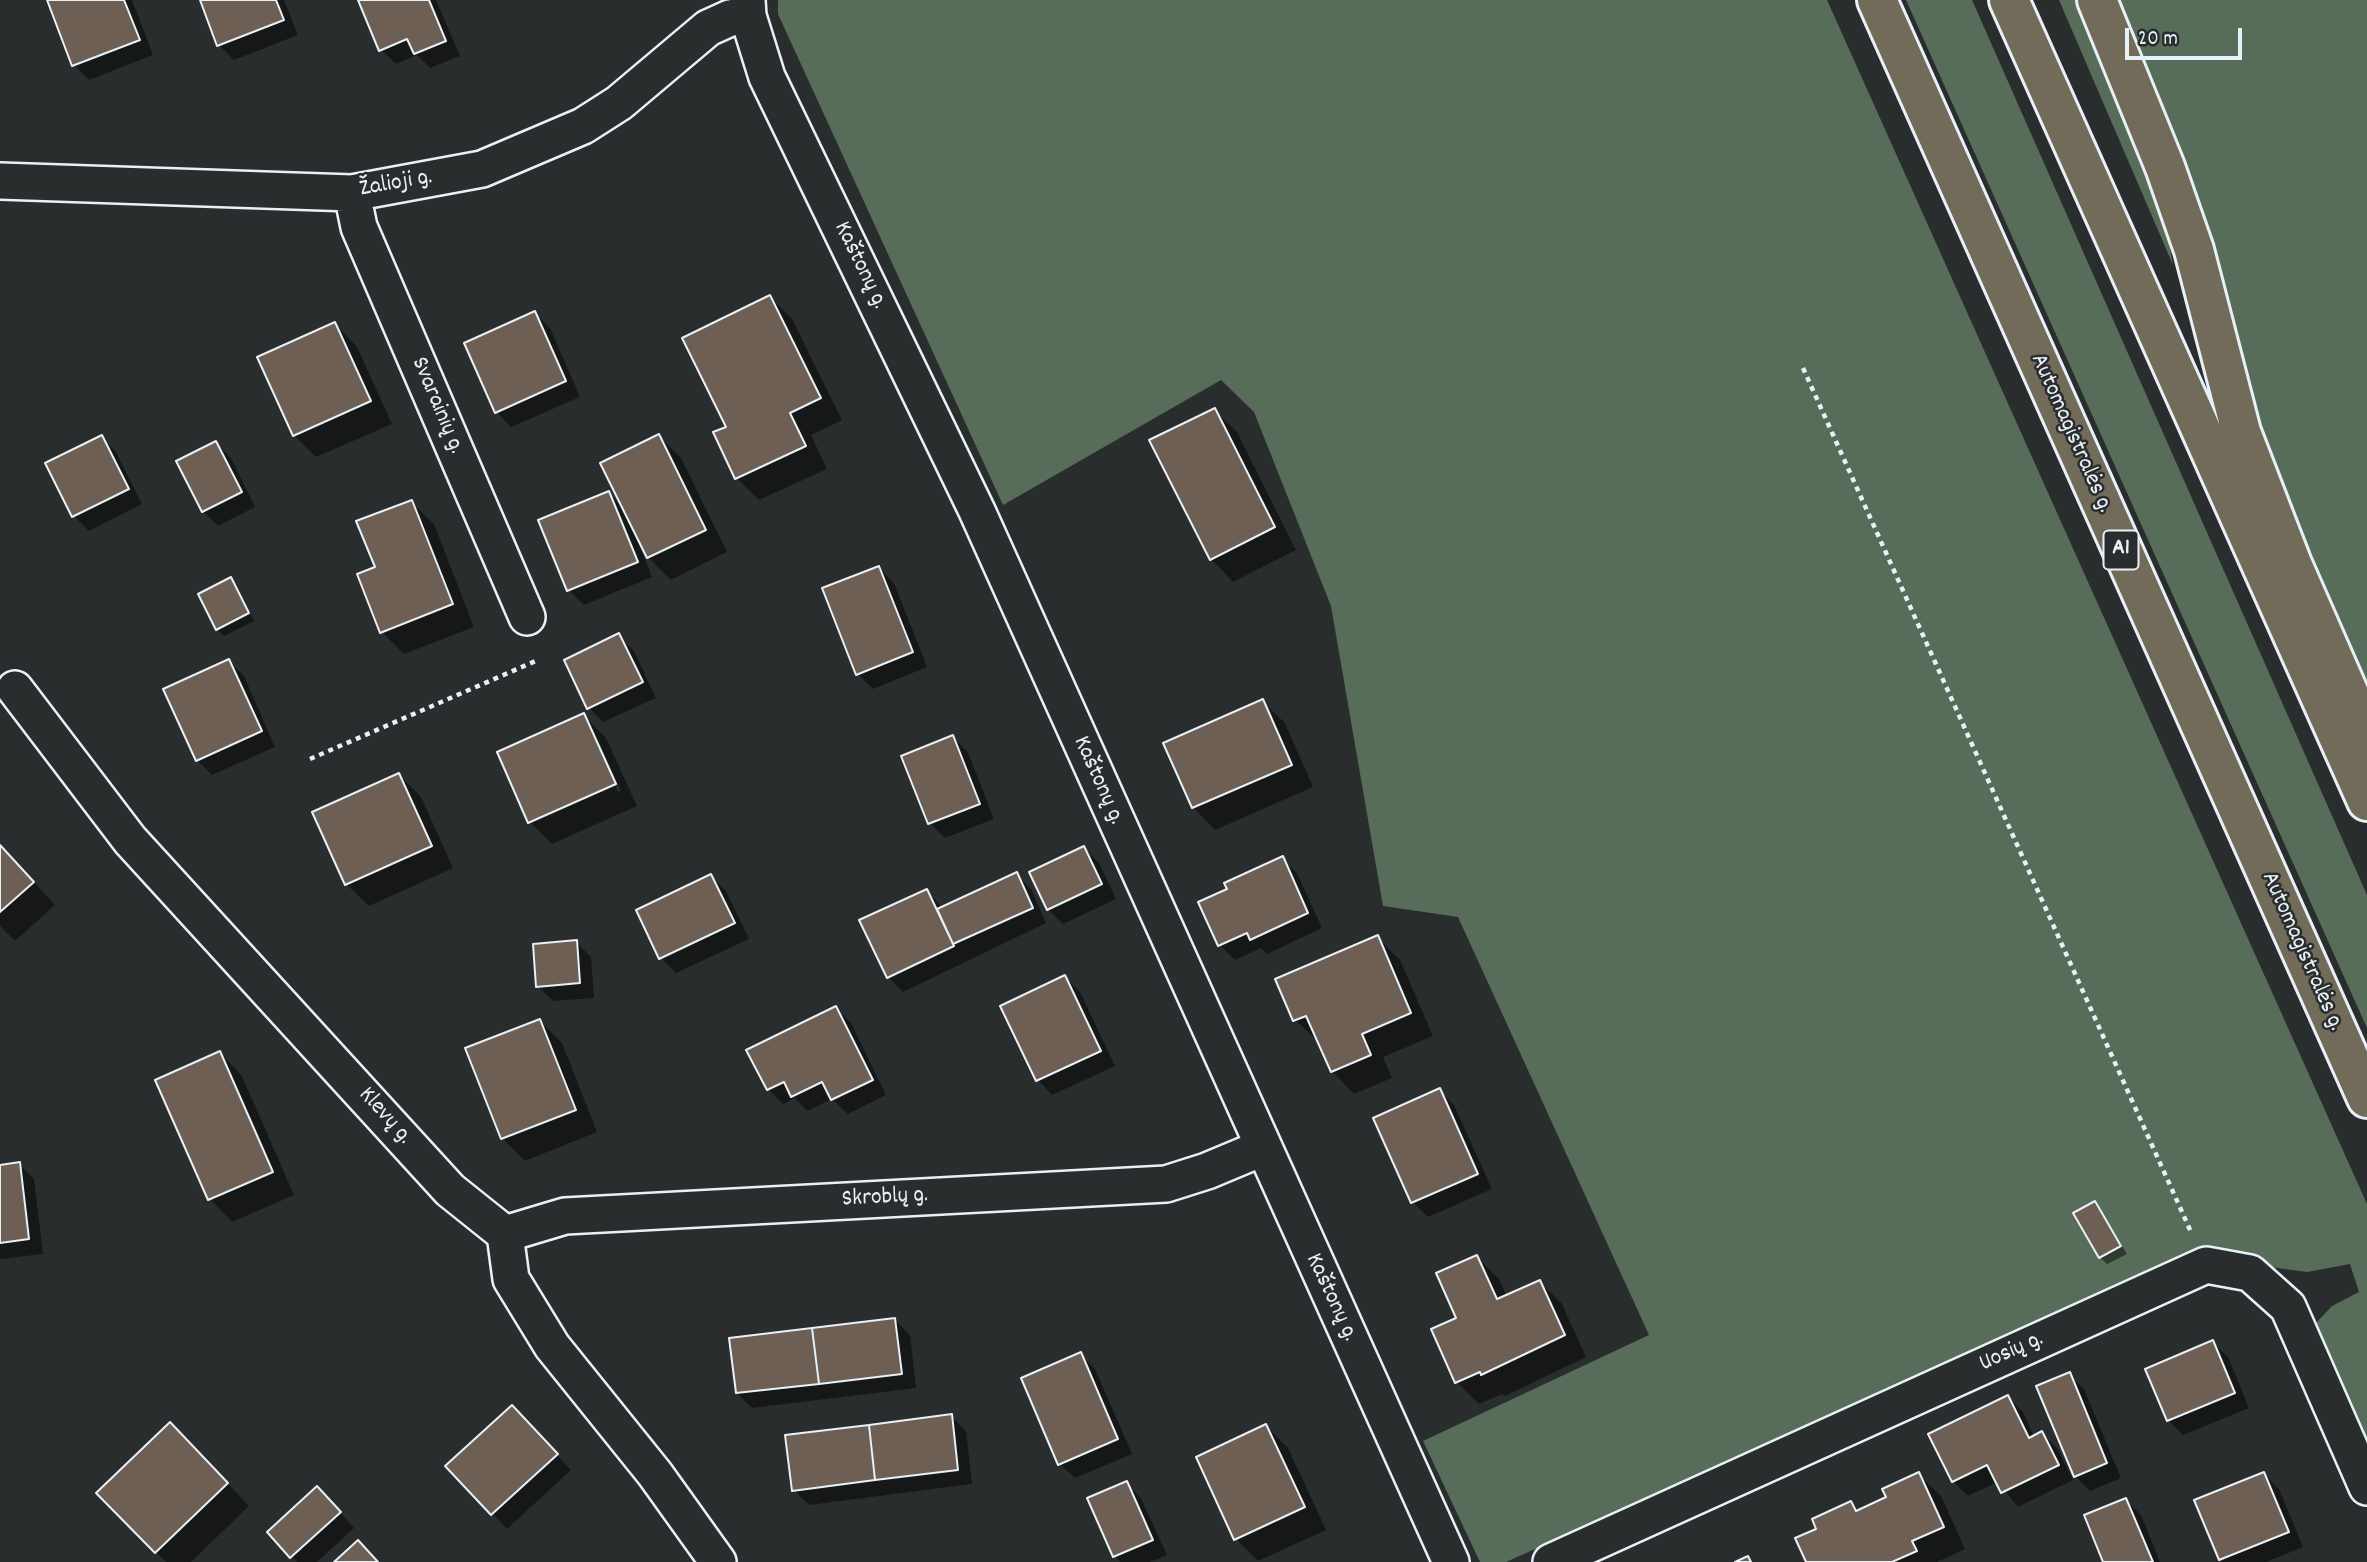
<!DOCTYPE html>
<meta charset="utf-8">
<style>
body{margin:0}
#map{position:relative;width:2367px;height:1562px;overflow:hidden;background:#2a2d2e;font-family:Dekko,sans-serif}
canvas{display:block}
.scale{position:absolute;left:2125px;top:28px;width:117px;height:32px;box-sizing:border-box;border:4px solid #e8f1f8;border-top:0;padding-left:9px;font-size:21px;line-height:24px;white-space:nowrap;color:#e8f1f8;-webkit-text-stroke:5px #2a2d2e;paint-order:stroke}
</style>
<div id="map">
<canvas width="2367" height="1562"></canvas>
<div class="scale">20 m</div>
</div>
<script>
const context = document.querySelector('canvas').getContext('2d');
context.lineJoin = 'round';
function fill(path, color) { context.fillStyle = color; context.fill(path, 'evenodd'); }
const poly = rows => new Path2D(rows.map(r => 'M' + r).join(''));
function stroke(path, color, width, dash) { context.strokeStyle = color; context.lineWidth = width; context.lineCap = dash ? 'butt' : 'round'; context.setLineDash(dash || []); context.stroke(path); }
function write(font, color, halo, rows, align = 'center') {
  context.font = font + ' Dekko,sans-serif'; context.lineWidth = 5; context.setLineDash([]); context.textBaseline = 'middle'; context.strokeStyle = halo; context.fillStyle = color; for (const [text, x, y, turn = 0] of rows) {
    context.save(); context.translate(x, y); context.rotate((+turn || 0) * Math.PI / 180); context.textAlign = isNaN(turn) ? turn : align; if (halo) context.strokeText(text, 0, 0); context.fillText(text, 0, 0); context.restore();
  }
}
fill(poly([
 [778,0,1827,0,2367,1204,2367,1444,2315,1324,2332,1306,2359,1292,2350,1264,2307,1272,2191,1256,1506,1562,1480,1562,1423,1441,1649,1335,1458,917,1383,906,1331,606,1254,412,1221,380,1003,505,778,14],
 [1906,0,1972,0,2367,895,2367,1028],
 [2059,0,2077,0,2162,207,2173,265],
 [2116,0,2367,0,2367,687,2285,497,2259,424,2222,274,2172,135]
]), '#576d59');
fill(poly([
 [49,0,132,0,153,55,89,80,74,65],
 [202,0,284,0,298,35,234,60,219,45],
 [360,0,436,0,460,56,430,68,417,55,396,64,381,50],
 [770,297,792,319,842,420,811,435,827,469,759,500,737,478,728,427],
 [535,313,550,328,580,397,511,427,497,412],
 [335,324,357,347,392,424,316,457,294,435],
 [1214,410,1237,432,1296,550,1233,582,1211,559],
 [659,436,681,458,727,552,671,580,648,557,640,541,638,542,652,577,584,605,569,590,608,493,623,507],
 [101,437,116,452,142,504,89,531,74,516,47,464],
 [216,443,231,458,255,507,218,526,203,511],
 [411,502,434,524,474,627,404,654,382,632],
 [879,568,894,583,927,667,873,689,858,674],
 [230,579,237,586,254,621,224,636,217,629],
 [619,636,634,651,656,698,603,722,589,708],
 [229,661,244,676,275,747,212,775,197,760,166,690],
 [1262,701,1285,723,1313,787,1215,830,1193,807],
 [583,715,606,738,637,806,552,844,530,822],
 [594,740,598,740,621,791,618,792],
 [953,737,968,752,994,819,945,838,930,823],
 [399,775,421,797,453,868,369,906,346,884],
 [0,845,55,905,15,941,0,926],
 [1084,848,1099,863,1116,899,1063,924,1048,909],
 [1282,858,1297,873,1322,928,1267,954,1261,948,1235,960,1220,945,1229,890],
 [1017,875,1031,889,1046,923,903,992,888,977,927,891,943,908],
 [711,876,726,891,749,939,676,973,661,958,638,910],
 [1377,937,1400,960,1433,1036,1383,1057,1392,1078,1354,1094,1332,1071,1319,1042,1295,1020,1278,980],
 [576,942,591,957,594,998,553,1001,538,986],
 [1065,977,1080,992,1115,1066,1052,1095,1038,1080,1003,1006],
 [836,1008,851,1023,886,1095,848,1114,832,1099,807,1111,795,1098,783,1104,768,1089],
 [540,1021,562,1043,597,1132,525,1161,502,1138],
 [220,1053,242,1076,294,1195,232,1222,210,1199],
 [1439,1090,1454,1105,1492,1189,1428,1217,1413,1202,1375,1119],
 [19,1164,34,1179,43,1254,0,1259,0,1167],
 [2095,1203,2127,1254,2107,1264,2100,1257],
 [1477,1257,1499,1279,1507,1297,1540,1282,1562,1304,1586,1357,1505,1396,1502,1394,1479,1404,1457,1382,1458,1319],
 [895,1320,910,1335,916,1388,752,1408,737,1393],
 [2213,1343,2228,1357,2249,1408,2183,1435,2168,1420],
 [1080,1354,1095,1369,1132,1454,1075,1478,1060,1464],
 [2069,1375,2084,1389,2121,1478,2090,1491,2075,1476],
 [2008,1397,2023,1412,2034,1437,2042,1433,2057,1448,2073,1480,2018,1507,1998,1482,1968,1496,1953,1481],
 [951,1416,966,1431,972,1484,809,1505,794,1490],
 [527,1422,571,1470,507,1529,448,1466],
 [1266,1426,1288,1448,1326,1530,1258,1561,1236,1539],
 [193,1447,249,1506,191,1562,166,1562,99,1493],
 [1918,1474,1941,1496,1965,1549,1937,1562,1807,1562,1818,1529,1851,1503,1859,1511,1888,1498],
 [2264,1474,2279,1489,2303,1547,2266,1562,2223,1562,2197,1501],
 [1126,1483,1141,1498,1167,1555,1150,1562,1120,1562,1115,1556],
 [2126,1500,2141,1515,2160,1562,2105,1562],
 [332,1503,354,1528,317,1562,297,1562,269,1533]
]), '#0007');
const building = poly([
 [47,0,124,0,140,40,72,66,47,0],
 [200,0,276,0,284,20,217,46,200,0],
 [358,0,429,0,446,41,414,54,407,39,379,51,358,0],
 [770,295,821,398,790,413,806,446,735,479,713,432,726,427,682,338,770,295],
 [535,311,566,381,495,413,464,343,535,311],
 [335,322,371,401,293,436,257,357,335,322],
 [1215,408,1275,527,1210,560,1149,440,1215,408],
 [659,434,706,530,647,558,600,463,659,434],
 [102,435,129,489,72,517,45,463,102,435],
 [216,441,242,492,202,512,176,461,216,441],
 [609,491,638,562,567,591,538,520,609,491],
 [412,500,453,604,380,633,357,574,375,567,356,521,412,500],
 [879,566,913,652,856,675,822,588,879,566],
 [231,577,249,613,216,630,198,594,231,577],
 [619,633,643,682,587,709,564,660,619,633],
 [229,659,262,731,196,761,163,689,229,659],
 [1263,699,1292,765,1192,808,1163,743,1263,699],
 [584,713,616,784,528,823,497,752,584,713],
 [953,735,980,804,928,824,901,756,953,735],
 [399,773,432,846,345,885,312,812,399,773],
 [0,845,34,882,0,912,0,845],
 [1084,846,1102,884,1047,910,1029,872,1084,846],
 [1283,856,1308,913,1250,940,1247,933,1218,946,1198,902,1227,889,1224,883,1283,856],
 [1017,872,1033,908,953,944,937,909,1017,872],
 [711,874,735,923,659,959,636,910,711,874],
 [927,889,954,946,887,978,859,920,927,889],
 [1378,935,1411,1013,1362,1034,1371,1055,1331,1072,1306,1016,1293,1021,1275,979,1378,935],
 [577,940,580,983,536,987,533,944,577,940],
 [1065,975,1101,1051,1036,1081,1000,1006,1065,975],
 [836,1006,873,1080,831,1100,822,1082,791,1097,784,1082,767,1090,746,1050,836,1006],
 [540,1019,576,1110,501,1139,465,1048,540,1019],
 [220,1051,273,1172,208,1200,155,1080,220,1051],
 [1440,1088,1478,1174,1411,1203,1373,1118,1440,1088],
 [20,1162,29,1239,0,1243,0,1165,20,1162],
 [2095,1201,2121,1246,2099,1258,2073,1213,2095,1201],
 [1477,1255,1497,1299,1540,1280,1565,1335,1481,1375,1480,1372,1455,1383,1431,1329,1456,1318,1436,1273,1477,1255],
 [895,1318,902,1374,819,1384,812,1328,895,1318],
 [812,1328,819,1384,736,1393,729,1338,812,1328],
 [2213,1340,2235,1393,2167,1421,2145,1369,2213,1340],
 [1081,1352,1118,1439,1058,1465,1021,1378,1081,1352],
 [2070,1372,2107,1463,2074,1477,2036,1386,2070,1372],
 [2008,1395,2029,1438,2042,1431,2059,1465,2001,1493,1987,1465,1952,1482,1928,1434,2008,1395],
 [512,1405,558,1454,491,1515,445,1466,512,1405],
 [952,1414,958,1470,875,1480,869,1425,952,1414],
 [170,1422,228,1483,155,1553,96,1493,170,1422],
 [1266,1424,1305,1507,1234,1540,1196,1457,1266,1424],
 [869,1425,875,1480,792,1491,785,1435,869,1425],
 [1919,1472,1944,1527,1912,1541,1917,1551,1892,1562,1806,1562,1795,1538,1816,1529,1812,1519,1851,1501,1856,1511,1886,1497,1882,1489,1919,1472],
 [2264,1472,2289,1532,2219,1560,2194,1500,2264,1472],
 [1127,1481,1153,1540,1113,1557,1087,1498,1127,1481],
 [317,1486,341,1512,290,1558,267,1532,317,1486],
 [2126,1498,2153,1562,2103,1562,2084,1515,2126,1498],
 [358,1540,378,1562,334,1562,358,1540],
 [1748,1556,1751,1562,1735,1562,1748,1556]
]);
fill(building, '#6e5f54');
stroke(building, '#e8f1f8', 2);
const minor = poly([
 [747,0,748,16,767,77,977,511,1451,1562],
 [0,181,352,193,482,169,583,126,619,103,708,28,730,18,748,16],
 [352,193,359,227,527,617],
 [15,689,130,840,450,1190,505,1234,511,1279,552,1346,655,1474,718,1562],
 [505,1234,565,1216,1166,1184,1207,1171,1262,1148],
 [1551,1562,2206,1265,2250,1273,2288,1307,2367,1487]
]);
const motorway = poly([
 [1877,0,2367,1098],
 [2009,0,2367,801],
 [2097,0,2165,167,2194,250,2241,432,2292,564,2367,735]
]);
stroke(minor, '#e8f1f8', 40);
stroke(motorway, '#e8f1f8', 44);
stroke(poly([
 [1803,368,2191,1232],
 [310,759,538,660]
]), '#e8f1f8', 4.5, [5, 5]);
stroke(minor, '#2a2d2e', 35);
stroke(motorway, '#726b5a', 38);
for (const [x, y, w] of [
 [2121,550,35]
]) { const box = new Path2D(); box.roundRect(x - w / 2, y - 19.5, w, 39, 5); context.fillStyle = '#2a2d2e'; context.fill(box); stroke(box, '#e8f1f8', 2); }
write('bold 23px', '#e8f1f8', null, [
 ["A1",2121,550]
]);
write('24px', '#e8f1f8', '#2a2d2e', [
 ["Žalioji g.",396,185,-10],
 ["Kaštonų g.",859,266,64],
 ["Svarainių g.",436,406,67],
 ["Automagistralės g.",2070,434,66],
 ["Kaštonų g.",1097,781,66],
 ["Automagistralės g.",2301,952,66],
 ["Klevų g.",384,1117,48],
 ["Skroblų g.",885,1199,-3],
 ["Kaštonų g.",1330,1298,65],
 ["Uosių g.",2012,1353,-24]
]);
</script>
